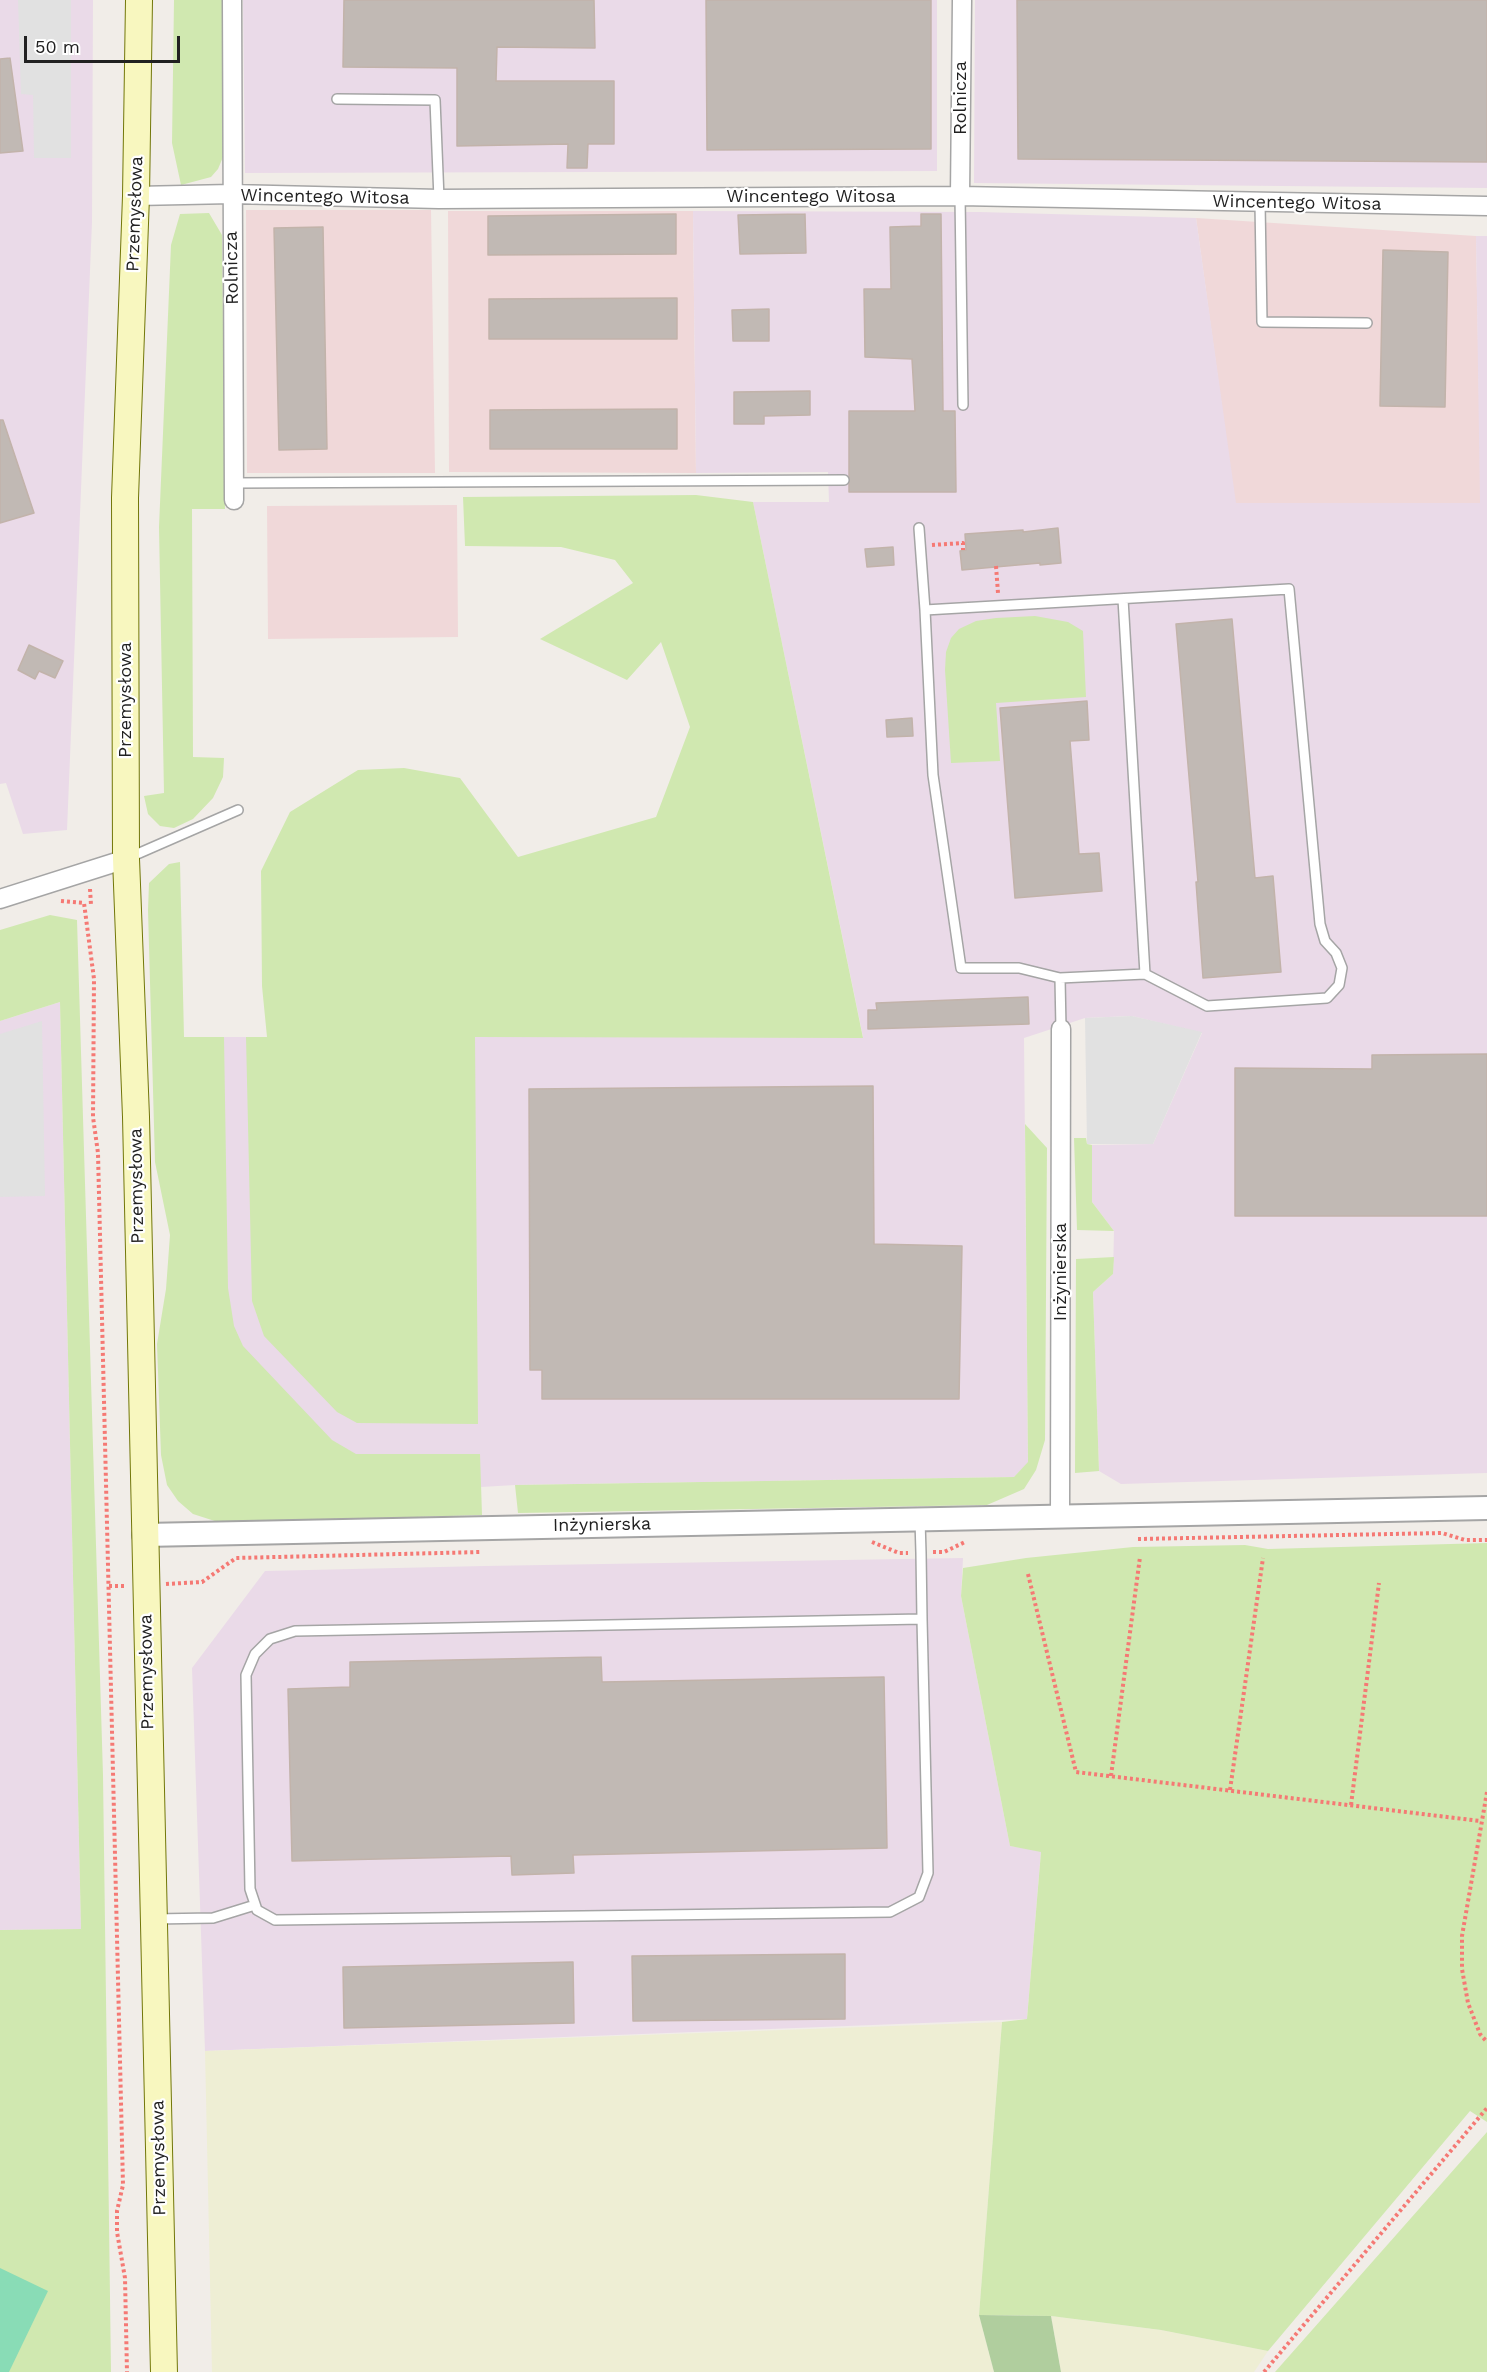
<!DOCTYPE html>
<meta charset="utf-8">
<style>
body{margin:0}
#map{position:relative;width:1487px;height:2372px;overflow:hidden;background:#f1ede8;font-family:"Work Sans",sans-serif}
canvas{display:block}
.scale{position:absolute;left:24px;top:36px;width:156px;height:27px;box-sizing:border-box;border:3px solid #212121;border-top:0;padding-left:8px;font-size:18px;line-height:21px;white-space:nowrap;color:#212121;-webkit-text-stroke:4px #fff;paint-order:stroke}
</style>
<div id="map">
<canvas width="1487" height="2372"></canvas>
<div class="scale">50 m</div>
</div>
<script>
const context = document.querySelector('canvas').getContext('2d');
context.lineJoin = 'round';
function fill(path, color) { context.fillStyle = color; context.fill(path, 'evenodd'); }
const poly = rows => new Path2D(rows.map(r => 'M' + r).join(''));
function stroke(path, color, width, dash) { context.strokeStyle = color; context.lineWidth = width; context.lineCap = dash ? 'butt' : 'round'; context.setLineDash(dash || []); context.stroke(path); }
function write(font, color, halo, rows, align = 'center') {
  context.font = font + ' "Work Sans",sans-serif'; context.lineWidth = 4.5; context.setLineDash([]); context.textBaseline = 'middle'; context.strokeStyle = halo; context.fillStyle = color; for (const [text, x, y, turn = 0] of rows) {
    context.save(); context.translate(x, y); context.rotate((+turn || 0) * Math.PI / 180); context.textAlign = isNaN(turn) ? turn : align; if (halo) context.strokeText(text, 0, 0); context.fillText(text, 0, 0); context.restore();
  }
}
fill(poly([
 [246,210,431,210,435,473,247,473],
 [448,211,693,211,696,473,449,472],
 [1196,218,1476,236,1481,503,1235,503],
 [457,505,458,637,268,639,267,506]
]), '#f0d8d9');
fill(poly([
 [0,0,93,0,92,222,67,830,23,834,6,783,0,784],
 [243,0,937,0,937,171,245,173],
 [975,0,1487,0,1487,188,974,183],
 [693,211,979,212,1196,218,1236,503,1480,503,1476,236,1487,236,1487,1473,1121,1484,1099,1471,1093,1292,1113,1274,1114,1231,1092,1202,1092,1145,1153,1144,1202,1033,1132,1016,1085,1018,1024,1038,1028,1463,1014,1477,515,1485,481,1487,192,1419,184,1037,863,1037,753,502,829,502,828,472,696,473],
 [60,1002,81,1929,0,1930,0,1021],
 [963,1558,961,1596,1010,1846,1041,1851,1027,2019,205,2051,192,1668,265,1571,484,1566]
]), '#eadae8');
fill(poly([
 [1002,2022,979,2315,994,2372,212,2372,205,2051],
 [1051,2316,1161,2330,1268,2351,1254,2372,1061,2372]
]), '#eeeed4');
fill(poly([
 [174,0,223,0,223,157,218,169,211,177,181,185,172,143],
 [209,213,222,235,225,509,192,509,193,757,224,758,223,777,213,798,193,819,174,828,160,826,148,814,144,796,164,793,159,527,171,245,180,214],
 [696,495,753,502,863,1038,475,1037,478,1424,357,1423,337,1412,264,1336,252,1301,246,1037,267,1037,262,986,261,871,290,812,358,770,404,768,460,778,518,857,656,817,690,727,661,642,627,680,540,639,633,583,615,560,561,547,465,546,463,497],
 [1035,616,1068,622,1083,631,1086,697,996,703,1000,761,951,763,945,670,946,652,951,638,959,629,976,621,996,618],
 [180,862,184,1037,224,1037,228,1288,234,1326,243,1346,332,1440,356,1454,480,1454,482,1515,221,1523,193,1514,178,1501,167,1485,161,1455,157,1344,166,1289,170,1235,155,1162,148,910,149,883,169,864],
 [50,915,77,920,103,1775,111,2372,0,2372,0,1930,81,1929,60,1002,0,1021,0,930],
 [1025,1124,1047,1148,1045,1440,1036,1470,1024,1489,987,1505,518,1513,515,1485,1014,1477,1028,1462],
 [1074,1138,1086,1138,1087,1144,1092,1145,1092,1202,1114,1231,1077,1230],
 [1114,1257,1113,1274,1093,1292,1099,1471,1075,1473,1076,1259],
 [1487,1543,1487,2122,1470,2111,1268,2351,1161,2330,1051,2316,979,2315,1002,2022,1027,2019,1041,1852,1010,1846,961,1596,963,1568,1026,1558,1133,1547,1245,1545,1268,1549],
 [1487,2132,1487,2372,1275,2372]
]), '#d0e8b0');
fill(poly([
 [979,2315,1051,2316,1061,2372,994,2372]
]), '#b0ce9e');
fill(poly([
 [0,2268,48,2291,9,2372,0,2372]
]), '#89dcb6');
fill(poly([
 [18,0,71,0,71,158,34,158,33,95,21,94],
 [1132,1016,1202,1032,1153,1144,1087,1144,1085,1018],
 [42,1021,45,1196,0,1197,0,1034]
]), '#e1e1e1');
const building = poly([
 [344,0,594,0,595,48,497,47,496,81,614,81,614,144,588,144,587,168,567,168,568,144,457,146,457,68,343,67,344,0],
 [706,0,931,0,931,149,707,150,706,0],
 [1017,0,1487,0,1487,162,1018,159,1017,0],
 [10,58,23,151,0,153,0,59,10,58],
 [676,214,676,254,488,255,488,216,676,214],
 [805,214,806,253,740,254,738,215,805,214],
 [921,214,941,214,943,411,955,411,956,492,849,492,849,411,915,411,912,359,865,357,864,289,891,289,890,227,921,226,921,214],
 [323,227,327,449,279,450,274,228,323,227],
 [1383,250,1448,252,1445,407,1380,406,1383,250],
 [677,298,677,339,489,339,489,299,677,298],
 [769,309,769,341,733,341,732,310,769,309],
 [810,391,810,415,764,416,764,424,734,424,734,392,810,391],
 [677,409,677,449,490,449,490,410,677,409],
 [0,420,3,420,34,513,0,523,0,420],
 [1058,528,1061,563,1040,565,1040,563,962,570,960,551,966,550,965,534,1023,530,1023,532,1058,528],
 [893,547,894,565,867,567,865,549,893,547],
 [1232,619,1255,878,1273,876,1281,972,1203,978,1196,882,1198,882,1176,624,1232,619],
 [29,645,63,661,55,678,39,671,35,679,18,670,29,645],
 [1087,701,1089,740,1070,741,1079,854,1099,853,1102,891,1015,898,1000,708,1087,701],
 [912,718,913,736,887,737,886,720,912,718],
 [1028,997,1029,1024,868,1029,868,1010,877,1010,876,1003,1028,997],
 [1487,1054,1487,1216,1235,1216,1235,1068,1372,1069,1372,1055,1487,1054],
 [873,1086,874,1244,962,1246,959,1399,542,1399,542,1370,530,1370,529,1089,873,1086],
 [601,1657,602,1682,884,1677,887,1848,573,1855,574,1873,512,1875,511,1856,292,1861,288,1689,350,1687,350,1662,601,1657],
 [845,1954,845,2019,633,2021,632,1956,845,1954],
 [573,1962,574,2023,344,2028,343,1967,573,1962]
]);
fill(building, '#c1b9b4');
stroke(building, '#c2b3aa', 1.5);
const service = poly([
 [337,99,435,100,439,199],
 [960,196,963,405],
 [1260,203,1262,322,1367,323],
 [234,483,844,480],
 [919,528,925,610],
 [128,858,238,810],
 [1060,978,1019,968,961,968,933,775,925,610,1289,589,1320,924,1325,941,1336,953,1342,968,1339,985,1327,998,1207,1006,1145,974],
 [1061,1029,1060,978,1145,974,1123,599],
 [920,1520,921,1553,922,1619,928,1873,919,1897,890,1912,275,1920,257,1910,250,1889,246,1675,255,1654,270,1639,295,1631,922,1619],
 [154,1919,213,1918,255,1905]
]);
const minor = poly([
 [232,0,234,500],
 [136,196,232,194,439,199,960,196,1487,206],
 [960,196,962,0],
 [0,899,126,859],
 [1060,1516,1061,1029]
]);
const tertiary = poly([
 [144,1535,1487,1508]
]);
const secondary = poly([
 [139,0,136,196,125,498,126,859,136,1117,164,2372]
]);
stroke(service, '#a5a5a5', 12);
stroke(minor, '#a5a5a5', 21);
stroke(tertiary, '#a5a5a5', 26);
stroke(secondary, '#727709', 28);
stroke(poly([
 [932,545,963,543,963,550],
 [996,566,998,593],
 [90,889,91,905],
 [61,901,84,903,94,979,93,1117,98,1153,123,2185,117,2211,117,2232,125,2278,127,2372],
 [1138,1539,1442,1533,1465,1540,1487,1540],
 [872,1542,899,1553,908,1553],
 [933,1552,944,1552,965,1542],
 [1028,1574,1076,1772,1480,1821],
 [166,1584,202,1582,236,1558,481,1552],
 [109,1586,126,1586],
 [1111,1776,1140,1557],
 [1230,1790,1263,1558],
 [1487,1792,1462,1936,1462,1969,1468,2003,1480,2034,1487,2042],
 [1351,1805,1379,1583],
 [1264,2372,1487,2108]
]), '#f57974', 4, [3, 3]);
stroke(service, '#fff', 9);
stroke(minor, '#fff', 18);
stroke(tertiary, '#fff', 22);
stroke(secondary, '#f8f7bf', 26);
write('18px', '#212121', '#fff', [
 ["Rolnicza",961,98,-90],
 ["Wincentego Witosa",325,197,1],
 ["Wincentego Witosa",811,197],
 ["Wincentego Witosa",1297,203,1],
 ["Przemysłowa",135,214,-88],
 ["Rolnicza",232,268,-91],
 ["Przemysłowa",126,700,-90],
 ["Przemysłowa",137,1186,-91],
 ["Inżynierska",1061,1272,-90],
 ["Inżynierska",602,1525,-1],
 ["Przemysłowa",147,1672,-91],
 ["Przemysłowa",159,2158,-91]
]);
</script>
